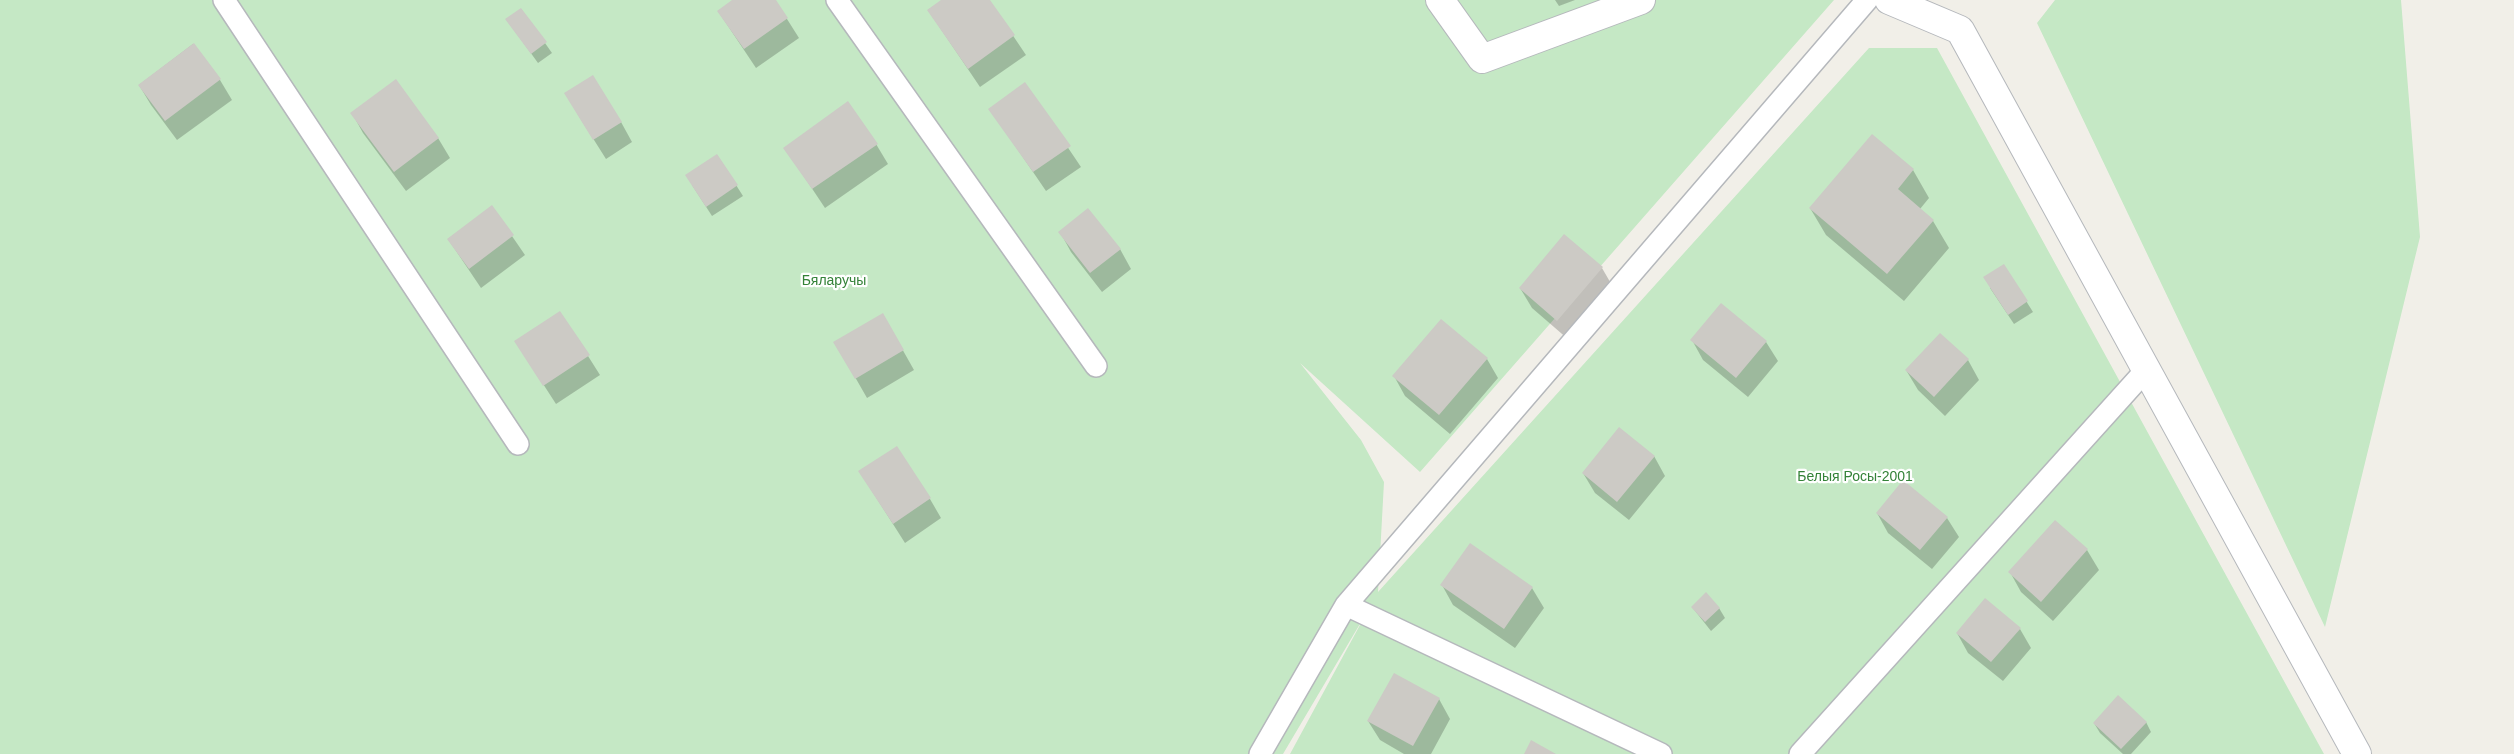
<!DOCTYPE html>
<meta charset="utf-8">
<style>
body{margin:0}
canvas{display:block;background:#f1efe8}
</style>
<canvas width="2514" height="754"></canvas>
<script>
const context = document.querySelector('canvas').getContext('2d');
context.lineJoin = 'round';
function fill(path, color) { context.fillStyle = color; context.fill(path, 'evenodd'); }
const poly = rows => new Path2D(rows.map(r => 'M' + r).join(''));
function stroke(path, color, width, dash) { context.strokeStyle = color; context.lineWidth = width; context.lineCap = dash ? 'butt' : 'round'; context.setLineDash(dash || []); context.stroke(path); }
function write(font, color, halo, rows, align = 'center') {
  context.font = font + ' Arial,sans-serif'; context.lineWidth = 4.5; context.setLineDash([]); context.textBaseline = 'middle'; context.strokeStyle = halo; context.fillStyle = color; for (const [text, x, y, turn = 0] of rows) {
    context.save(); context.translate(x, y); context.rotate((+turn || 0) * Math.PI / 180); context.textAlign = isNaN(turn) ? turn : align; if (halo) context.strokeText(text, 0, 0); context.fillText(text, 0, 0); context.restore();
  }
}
fill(poly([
 [0,0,1834,0,1420,472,1300,363,1361,440,1384,482,1378,592,1869,48,1937,48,2324,754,1290,754,1367,612,1283,754,0,754],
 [2055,0,2401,0,2420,237,2325,627,2037,23]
]), '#c5e8c5');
fill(poly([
 [735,0,775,0,799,38,756,68,718,11],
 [943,0,989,0,1026,55,980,87,928,10],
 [1555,0,1575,0,1559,6],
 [521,9,552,53,538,63,507,20],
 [193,44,220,80,232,100,177,140,151,105,139,85],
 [1025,84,1081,167,1046,191,990,109],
 [352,113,438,138,450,158,406,191,363,133],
 [577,113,621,122,632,142,606,159],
 [876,144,888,164,825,208,785,148],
 [717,155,743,196,712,216,692,185],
 [1913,170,1929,198,1920,209,1933,221,1949,248,1904,301,1826,235,1810,208],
 [492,207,525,255,481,288,448,239],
 [1060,232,1120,249,1131,269,1102,292,1071,252],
 [2004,266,2033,312,2014,324,1990,288],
 [1602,268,1613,287,1569,340,1532,308,1520,288],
 [883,315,914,370,867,398,835,342],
 [1692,340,1766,342,1778,361,1748,397,1703,360],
 [516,342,588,356,600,375,556,404],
 [1487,359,1498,378,1450,434,1405,396,1394,376],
 [1968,360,1979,380,1945,416,1918,390,1906,370],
 [1654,456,1665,476,1629,520,1595,493,1583,473],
 [860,472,930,499,941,518,905,543],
 [1877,513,1947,518,1959,537,1932,569,1888,533],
 [2055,521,2087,550,2099,570,2053,621,2021,592,2010,572],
 [1470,545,1532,588,1544,608,1515,648,1453,605,1442,585],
 [1692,607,1719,608,1725,618,1711,631],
 [2020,629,2031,648,2003,681,1968,653,1957,633],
 [1439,699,1450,719,1431,754,1404,754,1380,740,1368,721],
 [2146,722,2151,732,2131,754,2123,754,2100,733,2094,723]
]), '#0003');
fill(poly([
 [732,0,776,0,788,18,744,49,717,11],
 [941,0,990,0,1015,35,968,69,927,10],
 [521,8,547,42,531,54,505,19],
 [194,43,221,79,165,121,138,85],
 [593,75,622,122,593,140,564,93],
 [396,79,439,138,394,172,350,113],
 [1025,82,1071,146,1033,172,988,109],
 [848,101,878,144,812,189,783,148],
 [1872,134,1914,169,1898,189,1934,220,1887,274,1809,208],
 [717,154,738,185,706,207,685,175],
 [492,205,514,235,469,269,447,239],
 [1088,208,1121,249,1090,273,1058,232],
 [1564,234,1603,267,1557,321,1519,288],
 [2004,264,2028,301,2008,315,1983,277],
 [1721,303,1767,341,1736,378,1690,340],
 [560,311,590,355,543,386,514,341],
 [883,313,904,350,855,379,833,342],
 [1441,319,1488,358,1439,415,1392,376],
 [1940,333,1969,359,1934,397,1905,370],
 [1619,427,1655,456,1617,502,1582,473],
 [897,446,931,498,893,524,858,471],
 [1903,480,1948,517,1920,550,1876,513],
 [2055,520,2088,549,2041,602,2008,572],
 [1470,543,1533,587,1504,629,1440,585],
 [1706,592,1720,608,1705,622,1691,607],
 [1985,598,2021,628,1991,662,1956,633],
 [1394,673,1440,698,1413,746,1367,721],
 [2118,695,2147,722,2121,749,2093,723],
 [1531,740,1556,754,1524,754]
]), '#cccac5');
const lane = poly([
 [224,0,518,444],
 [837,0,1096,366],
 [1346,605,1661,754],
 [1260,754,1346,605,1867,0],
 [1800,754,2146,370]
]);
const street = poly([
 [1440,0,1482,59,1641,0],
 [1889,0,1960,30,2357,754]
]);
stroke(lane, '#b5b8bc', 24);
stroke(street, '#b5b8bc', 30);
stroke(lane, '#fff', 21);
stroke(street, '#fff', 28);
write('14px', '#348238', '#fff', [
 ["Бяларучы",834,281],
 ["Белыя Росы-2001",1855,477]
]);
</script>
